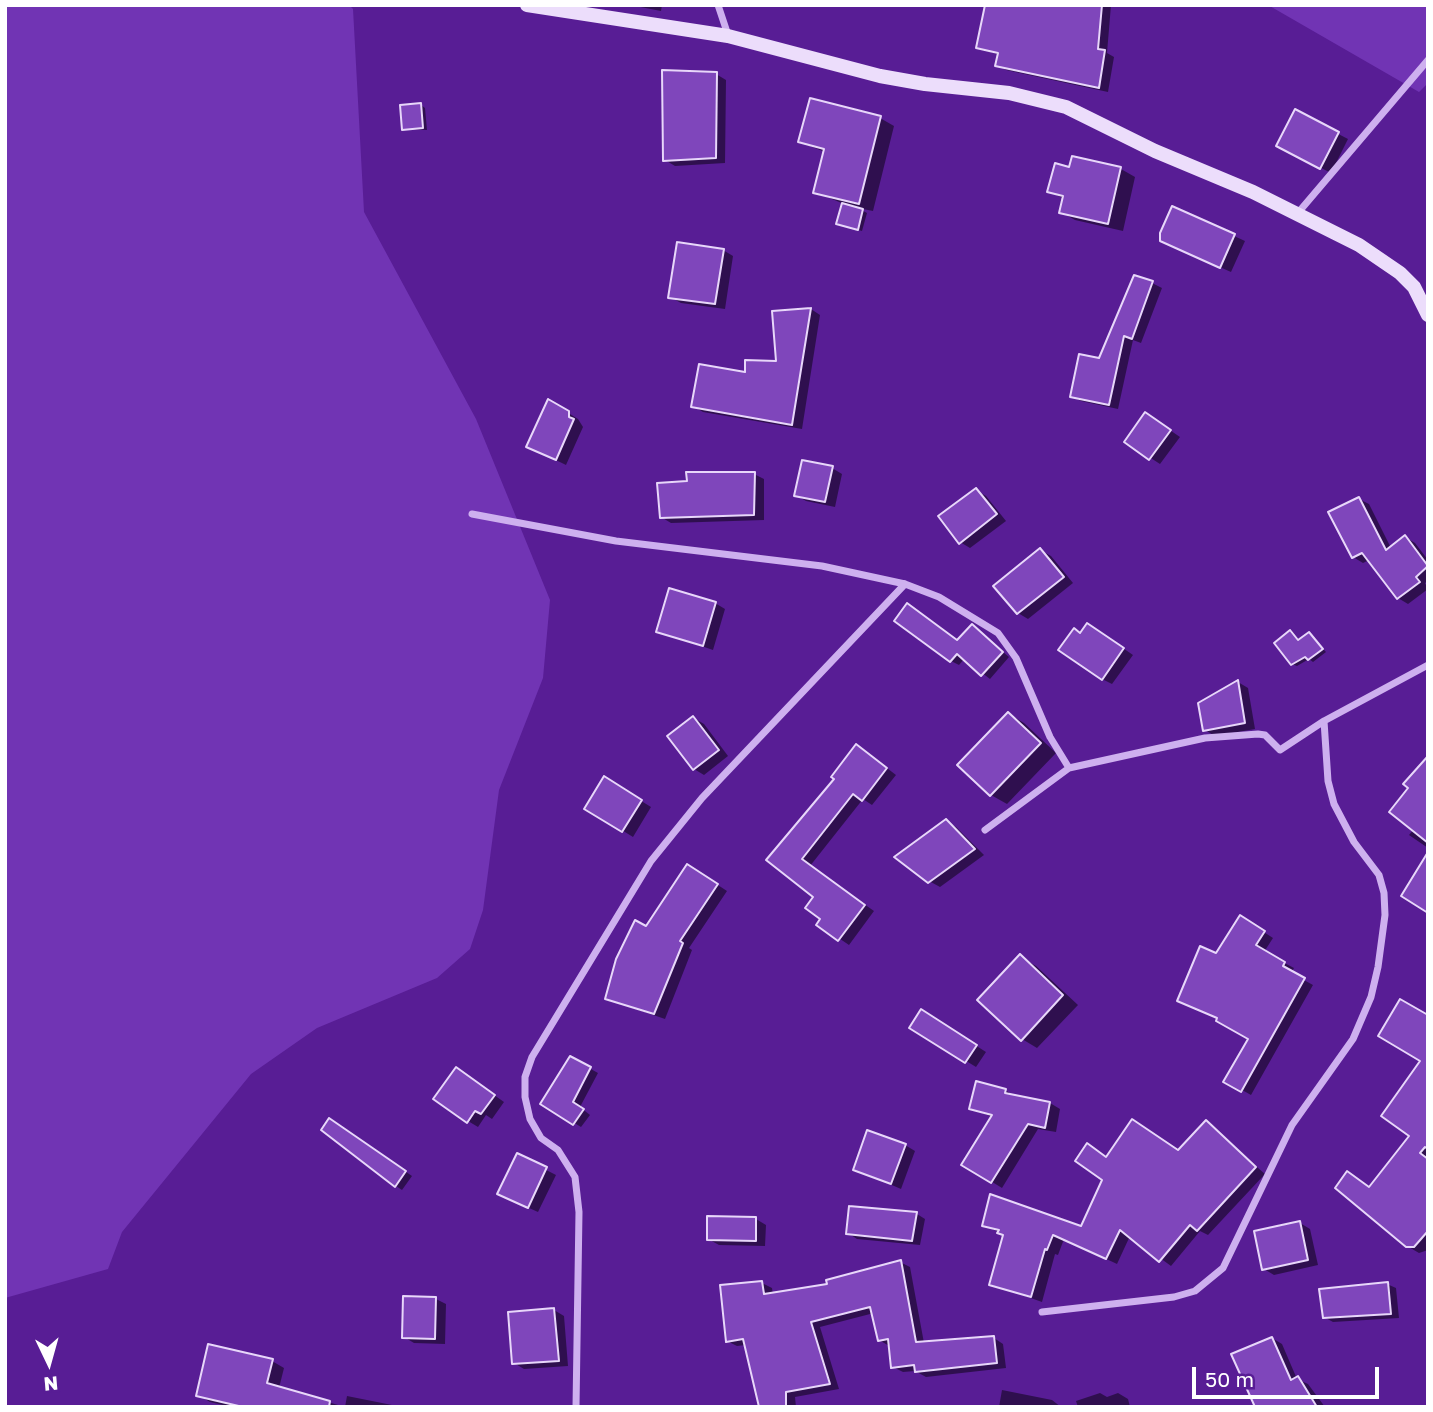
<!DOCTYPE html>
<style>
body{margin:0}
#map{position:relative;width:1433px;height:1412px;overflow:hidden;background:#581d95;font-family:"Golos Text",sans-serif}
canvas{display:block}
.frame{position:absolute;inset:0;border:7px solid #fff;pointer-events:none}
.north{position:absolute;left:14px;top:1328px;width:70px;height:70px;-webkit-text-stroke:5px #581d95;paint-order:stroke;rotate:175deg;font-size:19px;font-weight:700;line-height:28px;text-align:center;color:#fff}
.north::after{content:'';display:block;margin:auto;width:24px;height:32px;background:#fff;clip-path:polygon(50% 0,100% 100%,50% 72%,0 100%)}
.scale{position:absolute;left:1192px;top:1367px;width:187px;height:32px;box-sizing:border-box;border:4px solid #fff;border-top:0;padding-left:9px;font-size:21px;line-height:24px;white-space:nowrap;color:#fff;-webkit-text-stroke:5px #581d95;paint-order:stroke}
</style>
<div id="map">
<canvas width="1433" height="1412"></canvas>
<div class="frame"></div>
<div class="north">N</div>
<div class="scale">50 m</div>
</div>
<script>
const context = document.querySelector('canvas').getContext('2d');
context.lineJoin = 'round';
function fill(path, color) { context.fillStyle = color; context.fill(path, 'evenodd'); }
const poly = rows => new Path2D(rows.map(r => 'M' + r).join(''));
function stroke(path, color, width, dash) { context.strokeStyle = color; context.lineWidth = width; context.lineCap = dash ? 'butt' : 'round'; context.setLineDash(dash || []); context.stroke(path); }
fill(poly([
 [5,5,349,5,353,9,364,212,476,419,550,600,543,678,499,790,483,910,470,949,437,978,317,1028,251,1074,122,1232,108,1269,5,1298],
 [1268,5,1428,5,1428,83,1419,92]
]), '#7134b4');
fill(poly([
 [630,5,662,5,661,11],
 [1023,5,1111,5,1107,53,1114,57,1108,92,1006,70,997,65,999,55,978,47],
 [716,74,726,80,725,163,675,166,665,160],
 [421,105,425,108,427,130,404,129],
 [1296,112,1348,139,1331,173,1288,151],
 [880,118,894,126,873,211,858,208,867,213,862,231,838,224,844,204,815,192,825,152,800,142],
 [1073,158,1121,169,1135,177,1123,231,1075,220,1061,212,1064,199,1049,191,1071,169],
 [1173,208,1245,241,1231,272,1172,246],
 [723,250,733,256,725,309,681,303,670,297],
 [1152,283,1162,288,1141,343,1133,340,1118,409,1081,401,1072,396,1100,360],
 [811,309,820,315,802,429,703,412,693,406,747,374,778,363],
 [549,401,578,419,583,427,566,465,529,447],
 [1155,420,1180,437,1160,464,1126,442],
 [832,468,842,474,835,507,806,501,796,495],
 [754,474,764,479,764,520,671,523,661,517],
 [976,490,986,496,1006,521,970,548,960,542],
 [1359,499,1369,504,1391,548,1405,537,1415,543,1428,560,1428,581,1425,583,1428,589,1408,604,1398,598,1369,560,1363,563,1353,557],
 [1040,550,1051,556,1073,583,1028,619,1018,613],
 [715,603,725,609,713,650,658,631],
 [896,621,958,642,972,626,1009,657,990,679,964,659,959,665,951,661],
 [1098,631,1133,655,1112,684,1102,679,1081,635],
 [1291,632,1300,641,1309,634,1326,652,1313,662,1309,659,1297,666,1292,664],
 [1238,682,1248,688,1255,729,1215,736,1205,730],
 [1009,714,1024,723,1056,753,1007,804,991,795],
 [694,718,704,724,728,756,704,775,694,769,669,737],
 [866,752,896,775,872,805,863,799,810,866,874,911,849,945,818,924,822,919,815,897,769,859],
 [1428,764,1428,848,1409,835,1414,829],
 [604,778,651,807,633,837,586,808],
 [946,821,956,827,984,855,940,887,929,881],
 [698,872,727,891,689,948,692,950,665,1019,607,999,647,928],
 [1250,923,1273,938,1264,952,1294,968,1291,973,1313,985,1251,1095,1226,1081,1250,1038,1217,955],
 [1020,957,1036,966,1078,1005,1037,1048,1022,1039],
 [931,1017,986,1052,976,1067,911,1027],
 [571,1058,598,1073,580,1107,590,1115,581,1127,543,1104],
 [1428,1073,1428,1250,1419,1253,1407,1246,1370,1188,1412,1136],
 [466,1075,504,1102,492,1119,486,1115,478,1127,468,1121],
 [1005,1090,1016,1097,1050,1103,1060,1109,1056,1132,1038,1129,1002,1188,963,1164,992,1117,971,1108],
 [1206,1123,1265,1174,1208,1235,1200,1231,1171,1266,1130,1236,1117,1264,1064,1239,1058,1255,1055,1254,1042,1302,991,1284,1005,1235,984,1225,1082,1228,1104,1180,1108,1158,1179,1151],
 [337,1124,412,1176,402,1190,396,1186],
 [905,1145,915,1151,901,1189,855,1169],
 [517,1155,556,1175,538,1212,509,1199],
 [917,1214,925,1219,920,1245,857,1239,848,1233],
 [756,1219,766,1225,765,1246,719,1245,708,1239],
 [1300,1223,1310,1229,1318,1265,1274,1275,1264,1269],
 [900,1262,910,1267,924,1343,994,1338,1003,1344,1006,1368,926,1377,915,1371,903,1372,893,1367,891,1347,879,1340,874,1313,820,1327,839,1389,795,1397,796,1407,760,1407,746,1345,737,1346,727,1341,762,1283,772,1288,773,1295,829,1285],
 [1387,1284,1396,1288,1399,1318,1333,1322,1324,1317],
 [436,1299,446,1304,445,1344,414,1343,404,1337],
 [554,1310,564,1316,568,1366,524,1369,514,1363],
 [1272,1338,1282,1344,1297,1379,1308,1384,1325,1407,1259,1407],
 [272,1361,284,1368,279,1388,345,1407,347,1396,402,1407,231,1407,210,1402,198,1395],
 [1002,1390,1052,1400,1061,1407,999,1407],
 [1100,1393,1107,1397,1118,1393,1128,1399,1130,1407,1078,1407,1076,1401]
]), '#0007');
const building = poly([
 [985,5,1102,5,1098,49,1105,50,1099,88,995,66,998,53,976,48,985,5],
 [662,70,717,72,716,158,663,161,662,70],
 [810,98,881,116,859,204,813,193,824,149,798,142,810,98],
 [421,103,423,128,402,130,400,105,421,103],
 [1295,109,1339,132,1320,169,1276,146,1295,109],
 [1072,156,1121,167,1108,224,1059,213,1063,196,1047,192,1055,163,1069,167,1072,156],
 [842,203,863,209,858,230,836,224,842,203],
 [1172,206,1235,234,1220,268,1160,241,1160,233,1172,206],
 [677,242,724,249,715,304,668,298,677,242],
 [1134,275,1153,281,1132,339,1124,336,1109,405,1070,397,1079,354,1099,358,1134,275],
 [811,308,792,425,691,407,699,364,745,372,745,360,776,361,772,311,811,308],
 [548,399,569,411,569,417,574,419,556,460,526,447,548,399],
 [1145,412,1171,430,1149,460,1124,442,1145,412],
 [802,460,833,466,825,502,794,496,802,460],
 [686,472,755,472,754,515,660,518,657,483,687,481,686,472],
 [976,488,997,514,959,544,938,516,976,488],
 [1359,497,1386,550,1405,535,1428,566,1416,577,1420,582,1397,599,1362,553,1352,558,1328,512,1359,497],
 [1040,548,1064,577,1017,614,993,586,1040,548],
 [669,588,716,602,703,646,656,632,669,588],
 [907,603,957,640,972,624,1003,652,981,676,957,654,950,662,894,621,907,603],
 [1087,623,1124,648,1102,680,1058,650,1074,628,1080,633,1087,623],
 [1290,630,1298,640,1309,632,1323,649,1308,660,1305,657,1291,665,1274,643,1290,630],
 [1238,680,1245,723,1203,731,1198,703,1238,680],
 [1008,712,1041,743,990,796,957,765,1008,712],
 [693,716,719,750,693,770,667,736,693,716],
 [856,744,887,768,862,801,853,794,802,859,865,905,838,941,816,925,820,919,805,908,813,897,766,860,834,779,831,777,856,744],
 [1428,756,1428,843,1389,812,1408,788,1403,784,1428,756],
 [604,776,642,800,622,832,584,809,604,776],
 [946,819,975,849,928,883,894,857,946,819],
 [1428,852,1428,913,1401,896,1428,852],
 [687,864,718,884,680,941,683,943,654,1014,605,999,616,959,635,920,646,926,687,864],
 [1240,915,1265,931,1256,945,1285,962,1283,966,1305,978,1241,1092,1223,1082,1248,1039,1216,1021,1217,1018,1177,1001,1200,946,1216,953,1240,915],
 [1020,954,1063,995,1021,1041,977,1000,1020,954],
 [1400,999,1428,1015,1428,1149,1425,1147,1420,1153,1428,1159,1428,1231,1414,1247,1406,1247,1335,1188,1347,1171,1369,1187,1409,1136,1381,1116,1420,1061,1378,1036,1400,999],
 [921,1009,977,1045,965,1063,909,1028,921,1009],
 [570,1056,591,1067,573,1102,584,1109,573,1125,540,1104,570,1056],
 [456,1067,495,1095,481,1114,475,1111,467,1123,433,1099,456,1067],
 [976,1081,1006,1089,1005,1093,1050,1102,1045,1128,1028,1124,991,1183,961,1165,992,1115,969,1109,976,1081],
 [329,1118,406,1171,395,1187,321,1130,329,1118],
 [1132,1119,1178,1150,1206,1120,1256,1167,1197,1231,1190,1225,1159,1262,1120,1230,1106,1259,1053,1235,1047,1250,1045,1249,1031,1297,989,1285,1003,1235,997,1233,999,1230,982,1226,990,1194,1081,1226,1102,1180,1075,1161,1087,1143,1106,1157,1132,1119],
 [867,1130,906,1144,891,1184,853,1170,867,1130],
 [517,1153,547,1167,528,1208,497,1194,517,1153],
 [849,1206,917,1212,912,1241,846,1234,849,1206],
 [707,1216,756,1217,756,1241,707,1240,707,1216],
 [1300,1221,1308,1260,1262,1270,1254,1231,1300,1221],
 [901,1260,916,1342,994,1336,997,1363,915,1372,914,1365,891,1368,888,1339,878,1341,870,1307,811,1322,830,1384,786,1392,786,1407,759,1407,743,1339,726,1342,720,1285,762,1281,764,1294,827,1284,826,1280,901,1260],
 [1388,1282,1391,1314,1323,1318,1319,1289,1388,1282],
 [403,1296,436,1297,435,1339,402,1338,403,1296],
 [554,1308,559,1361,512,1364,508,1312,554,1308],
 [1272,1337,1291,1380,1298,1376,1317,1407,1255,1407,1231,1354,1272,1337],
 [208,1344,273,1359,267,1383,330,1401,329,1407,243,1407,196,1396,208,1344]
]);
fill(building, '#7f46bb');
stroke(building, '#e8d7fa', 2);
stroke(poly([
 [718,5,728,35],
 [1297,214,1428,60],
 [472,514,616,541,822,566,905,584,939,597,998,633,1016,658,1050,737,1069,768,1205,738,1258,734,1265,735,1280,750,1324,721],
 [985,830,1069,768],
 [1042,1312,1174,1297,1195,1291,1223,1268,1292,1125,1353,1039,1371,997,1378,967,1385,915,1384,893,1379,875,1354,842,1334,804,1328,781,1324,721,1428,665],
 [576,1407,579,1212,575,1177,558,1150,541,1138,530,1119,525,1097,525,1077,532,1057,651,861,702,798,905,584]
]), '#ceb0ef', 7);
stroke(poly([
 [527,5,728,36,880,76,925,84,1009,93,1066,107,1155,151,1253,192,1359,245,1400,273,1414,287,1428,315]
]), '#ecddfb', 14);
</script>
